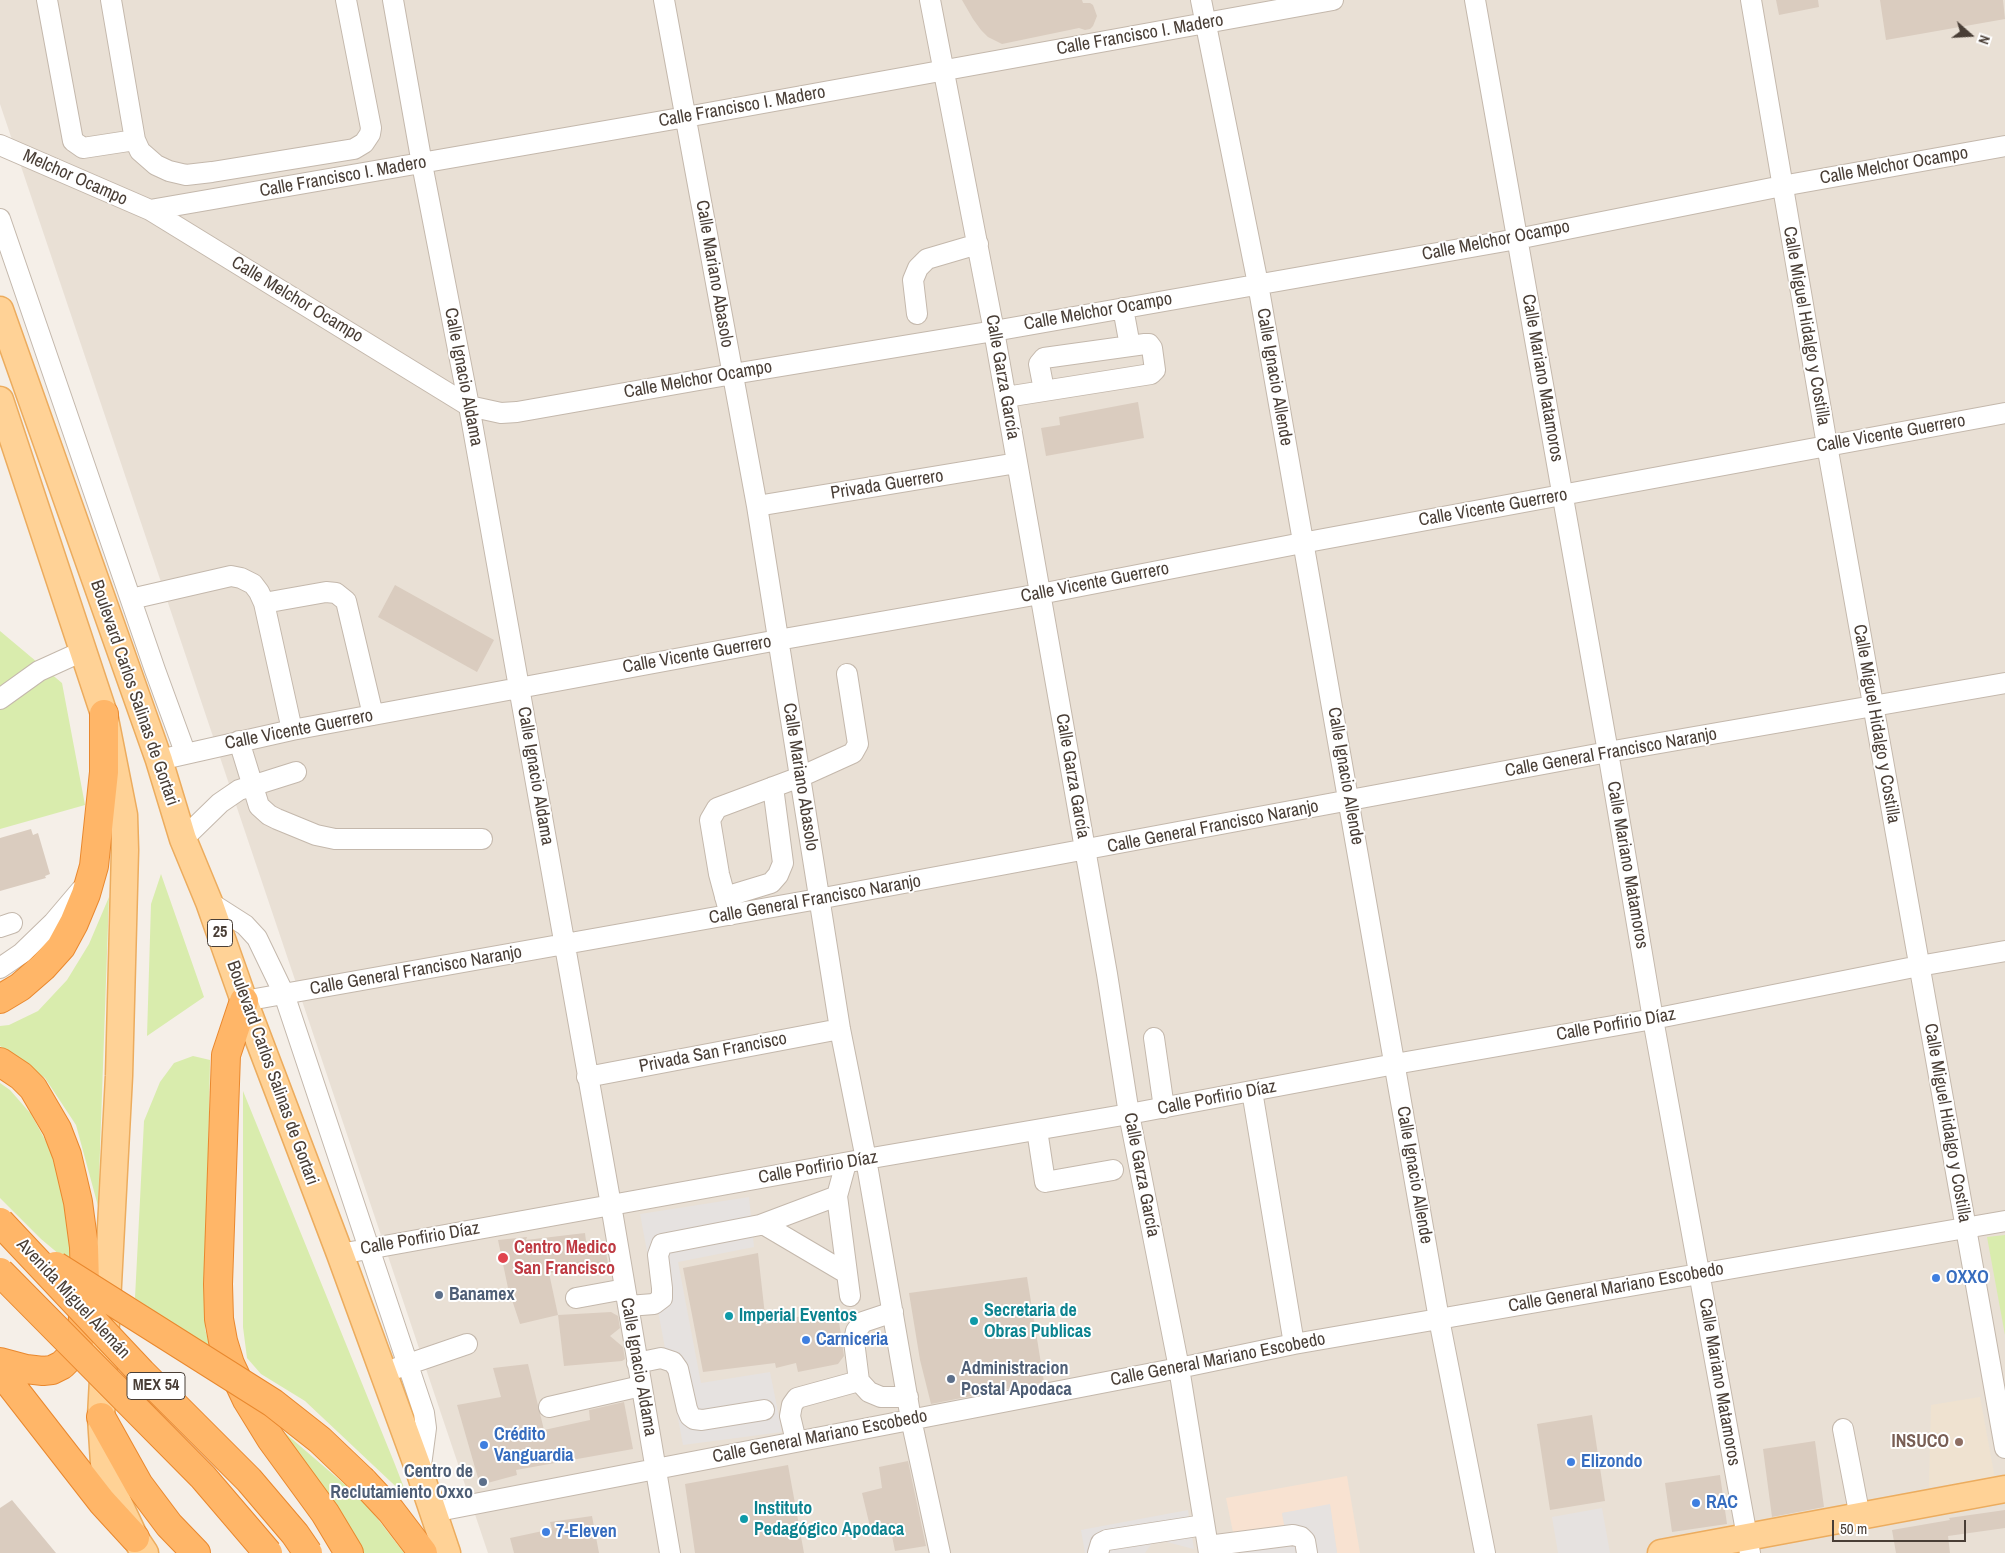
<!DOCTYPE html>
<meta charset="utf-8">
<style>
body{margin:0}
#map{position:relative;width:2005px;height:1553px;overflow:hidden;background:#f5efe8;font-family:"Archivo Narrow",sans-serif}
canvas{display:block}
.north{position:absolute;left:1945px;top:10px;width:50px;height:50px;-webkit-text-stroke:4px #fff;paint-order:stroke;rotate:109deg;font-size:14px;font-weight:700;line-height:20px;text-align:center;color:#493e36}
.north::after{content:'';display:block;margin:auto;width:18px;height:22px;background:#493e36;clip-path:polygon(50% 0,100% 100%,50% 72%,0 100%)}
.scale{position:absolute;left:1832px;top:1520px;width:134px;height:22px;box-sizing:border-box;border:2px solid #493e36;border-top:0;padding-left:6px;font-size:15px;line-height:18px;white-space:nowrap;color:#493e36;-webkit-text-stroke:4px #fff;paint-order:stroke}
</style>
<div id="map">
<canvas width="2005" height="1553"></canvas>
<div class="north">N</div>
<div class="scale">50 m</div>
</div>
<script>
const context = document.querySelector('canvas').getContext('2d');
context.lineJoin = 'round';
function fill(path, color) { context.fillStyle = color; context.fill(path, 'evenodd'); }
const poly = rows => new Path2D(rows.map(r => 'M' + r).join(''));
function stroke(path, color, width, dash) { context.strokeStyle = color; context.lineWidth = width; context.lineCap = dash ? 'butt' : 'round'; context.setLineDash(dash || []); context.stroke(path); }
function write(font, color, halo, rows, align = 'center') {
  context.font = font + ' "Archivo Narrow",sans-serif'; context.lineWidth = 4; context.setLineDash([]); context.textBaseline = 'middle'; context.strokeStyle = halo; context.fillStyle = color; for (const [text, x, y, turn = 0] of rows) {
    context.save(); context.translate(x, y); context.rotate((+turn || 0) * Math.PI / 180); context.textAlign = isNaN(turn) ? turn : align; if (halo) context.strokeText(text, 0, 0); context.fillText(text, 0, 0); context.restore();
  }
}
fill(poly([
 [0,0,2005,0,2005,1553,488,1553,0,104]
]), '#e9e0d5');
fill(poly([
 [1347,1476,1360,1553,1337,1553,1330,1505,1282,1513,1285,1529,1234,1537,1226,1498]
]), '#f8e2d1');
fill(poly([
 [1980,1397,1995,1479,1929,1487,1931,1405]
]), '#efe2d0');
fill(poly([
 [0,631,62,683,85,805,0,829],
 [161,874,204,997,147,1036,151,904],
 [109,897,98,1206,76,1125,45,1078,0,1046,0,1026,9,1025,38,1011,67,980,89,944],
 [193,1056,210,1060,205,1329,211,1350,135,1298,144,1121,160,1082,174,1063],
 [0,1083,10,1090,31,1114,50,1149,72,1226,72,1265,41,1239,0,1198],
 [243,1091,394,1462,408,1498,305,1401,261,1374,247,1358,243,1327],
 [2005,1235,2005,1335,1987,1237],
 [278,1427,364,1501,404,1553,363,1553]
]), '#d9ecad');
fill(poly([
 [749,1197,754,1247,678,1262,701,1383,770,1372,782,1432,683,1445,640,1214],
 [1330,1504,1337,1553,1237,1553,1234,1537,1285,1529,1282,1513],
 [1602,1508,1610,1553,1558,1553,1552,1517],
 [1188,1510,1194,1549,1155,1539,1145,1553,1085,1553,1081,1530]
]), '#e6e2e0');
fill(poly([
 [962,0,1082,0,1083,3,1090,3,1093,5,1097,16,1093,26,1090,29,1085,30,1079,28,1002,44,988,37,981,30,973,19],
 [1776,0,1818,0,1819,7,1779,15],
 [1880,0,2003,0,2005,19,1886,40],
 [1138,402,1144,438,1046,456,1041,428,1060,425,1059,417],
 [395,585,494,640,477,672,378,617],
 [31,829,33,835,38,833,50,874,45,876,46,878,0,891,0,838],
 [585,1233,586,1241,592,1247,597,1250,606,1252,608,1264,549,1273,558,1315,520,1324,508,1288,498,1240,527,1237,526,1240],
 [758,1253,766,1324,837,1308,844,1356,838,1364,798,1372,796,1363,776,1368,775,1363,703,1372,683,1268],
 [1027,1277,1044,1382,931,1404,920,1360,909,1293],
 [611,1312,618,1316,620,1328,610,1336,623,1347,625,1359,622,1361,564,1366,558,1315],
 [528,1364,544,1430,590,1420,589,1410,624,1402,633,1449,516,1470,517,1475,480,1485,457,1405,501,1397,493,1368],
 [1592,1415,1605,1501,1550,1510,1537,1424],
 [1815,1441,1824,1507,1772,1517,1763,1449],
 [908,1461,926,1546,895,1551,891,1531,872,1535,862,1493,882,1488,879,1467],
 [788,1465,804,1553,695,1553,685,1484],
 [1720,1475,1727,1524,1672,1532,1665,1483],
 [12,1500,56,1553,0,1553,0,1508],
 [2005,1510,2005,1528,1948,1536,1950,1553,1896,1553,1892,1530,1950,1520,1949,1518],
 [592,1516,599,1553,514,1553,510,1538,552,1529,550,1522]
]), '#daccbf');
const minor = poly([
 [47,0,73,141,83,148,135,140],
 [111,0,135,140,140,151,156,165,169,171,186,175,212,172,354,149,364,143,370,134,371,128,346,0],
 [393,0,422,164,469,406,611,1205,670,1553],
 [664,0,757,506,840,1029,866,1159,911,1419,940,1553],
 [930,0,994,331,1107,974,1129,1114,1179,1368,1209,1553],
 [1201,0,1258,284,1439,1319,1485,1553],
 [1475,0,1608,752,1653,1019,1750,1553],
 [1751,0,1827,445,2005,1448],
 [0,145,150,210,469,406,501,413,517,412,733,374,994,331,1517,239,1782,186,2005,146],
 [150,210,686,117,1333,0],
 [0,219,155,670,185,752],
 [1123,308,1130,346],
 [917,314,913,280,918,268,927,259,978,244],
 [1006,397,1151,374,1155,370,1152,348,1149,344,1145,344,1044,358,1039,364,1044,390],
 [757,506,1017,463],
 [131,599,231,576,241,578,253,584,259,592,264,603,292,730],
 [264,603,326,592,336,593,346,601,373,715],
 [0,699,39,671,83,651],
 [239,741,259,806,269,815,277,819,316,835,335,839,482,839],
 [159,760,292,730,778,640,1040,594,1302,543,2005,413],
 [183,839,220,803,239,790,296,772],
 [725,897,771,883,778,875,783,863,773,787],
 [209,902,245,925,257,938,284,994,424,1413,426,1428,420,1473],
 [730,915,719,874,710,820,717,808,800,777,853,753,858,744,847,674],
 [0,927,12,923],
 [0,968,22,953,53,923,81,890],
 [244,1001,818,899,1608,752,2005,683],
 [1154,1038,1164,1108],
 [587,1077,840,1029],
 [1252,1091,1294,1344],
 [1037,1130,1045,1182,1113,1170],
 [837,1196,850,1296],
 [763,1224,846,1273],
 [340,1254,866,1159,1129,1114,1395,1064,1653,1019,1919,966,2005,951],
 [576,1298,625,1289],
 [628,1306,654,1304,662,1298,662,1288,658,1255,662,1244,760,1225,837,1196,846,1163],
 [893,1312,863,1322,856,1331,854,1341,859,1381,869,1392,881,1397,908,1397],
 [637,1363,661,1358,673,1362,678,1369,687,1409,690,1416,694,1419,702,1420,764,1410],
 [397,1368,467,1344],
 [549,1407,641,1386],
 [1843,1429,1860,1517],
 [796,1441,790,1416,792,1405,797,1398,859,1381],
 [433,1512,1179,1368,1294,1344,2005,1221],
 [1208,1546,1293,1535,1301,1537,1305,1541,1307,1553],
 [1098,1553,1101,1543,1107,1540,1204,1525]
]);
const major = poly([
 [0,310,159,760,183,839,209,902,244,1001,340,1254,420,1473,447,1553],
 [0,400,104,714,124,815,125,850,119,1076,101,1417,104,1463,112,1489,135,1538,145,1553],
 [1661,1553,2005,1489]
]);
const highway = poly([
 [0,999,20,987,43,967,61,947,74,923,86,894,94,866,104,772,104,714],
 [244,1001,226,1055,218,1284,219,1319,223,1341,230,1364,247,1400,271,1439,325,1513,349,1553],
 [0,1062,21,1076,33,1088,57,1129,67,1155,78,1202,84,1247,85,1284,82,1332,78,1344,69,1358,62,1365,52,1370,43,1371,26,1369,0,1362],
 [0,1371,102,1502,135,1538],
 [101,1417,139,1485,169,1525,196,1553],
 [363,1481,391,1511,423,1553]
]);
stroke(minor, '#c4b8ac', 22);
stroke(major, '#ecac5e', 29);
stroke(highway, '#e9882e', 30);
stroke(minor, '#fff', 20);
stroke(major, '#ffd296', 26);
stroke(highway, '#ffb668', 28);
const highwayBridge = poly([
 [0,1222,142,1373,249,1480,295,1534,308,1553],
 [56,1266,273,1403,320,1440,363,1481],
 [0,1272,203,1477,268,1553]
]);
stroke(highwayBridge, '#e9882e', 30, []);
stroke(highwayBridge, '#ffb668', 28);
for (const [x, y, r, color] of [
 [503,1258,6,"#e0444e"],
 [1936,1278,5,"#3f7fe0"],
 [439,1295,5,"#5c6f8a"],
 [729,1316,5,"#0f9aa8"],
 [974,1321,5,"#0f9aa8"],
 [806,1340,5,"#3f7fe0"],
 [951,1379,5,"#5c6f8a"],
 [1959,1442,5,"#8d6e63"],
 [484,1445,5,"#3f7fe0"],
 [1571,1462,5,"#3f7fe0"],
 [483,1482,5,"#5c6f8a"],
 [1696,1503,5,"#3f7fe0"],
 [744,1519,5,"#0f9aa8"],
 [546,1532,5,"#3f7fe0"]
]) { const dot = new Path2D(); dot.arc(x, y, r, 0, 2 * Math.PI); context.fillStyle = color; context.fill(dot); stroke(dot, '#fff', 2); }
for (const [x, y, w] of [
 [220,933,25],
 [156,1386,58]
]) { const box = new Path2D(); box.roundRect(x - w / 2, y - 13.5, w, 27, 4); context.fillStyle = '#fff'; context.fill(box); stroke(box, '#493e36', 1); }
write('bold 16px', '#493e36', null, [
 ["25",220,933],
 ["MEX 54",156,1386]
]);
write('18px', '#493e36', '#fff', [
 ["Calle Francisco I. Madero",1140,35,-10],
 ["Calle Francisco I. Madero",742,107,-10],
 ["Calle Melchor Ocampo",1894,166,-10],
 ["Calle Francisco I. Madero",343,177,-10],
 ["Melchor Ocampo",75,178,24],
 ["Calle Melchor Ocampo",1496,241,-11],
 ["Calle Mariano Abasolo",714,274,80],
 ["Calle Melchor Ocampo",297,300,31],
 ["Calle Melchor Ocampo",1098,312,-10],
 ["Calle Miguel Hidalgo y Costilla",1806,326,80],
 ["Calle Ignacio Aldama",463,377,79],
 ["Calle Garza García",1002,377,80],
 ["Calle Ignacio Allende",1274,377,80],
 ["Calle Mariano Matamoros",1542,378,80],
 ["Calle Melchor Ocampo",698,380,-10],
 ["Calle Vicente Guerrero",1891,434,-10],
 ["Privada Guerrero",887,485,-9],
 ["Calle Vicente Guerrero",1493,508,-10],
 ["Calle Vicente Guerrero",1095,583,-11],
 ["Calle Vicente Guerrero",697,655,-10],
 ["Boulevard Carlos Salinas de Gortari",134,693,71],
 ["Calle Miguel Hidalgo y Costilla",1876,724,80],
 ["Calle Vicente Guerrero",299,730,-11],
 ["Calle General Francisco Naranjo",1611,753,-10],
 ["Calle Ignacio Aldama",535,776,80],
 ["Calle Garza García",1072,776,80],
 ["Calle Ignacio Allende",1345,776,80],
 ["Calle Mariano Abasolo",800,777,81],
 ["Calle General Francisco Naranjo",1213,827,-11],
 ["Calle Mariano Matamoros",1627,865,80],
 ["Calle General Francisco Naranjo",815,900,-10],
 ["Calle General Francisco Naranjo",416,971,-10],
 ["Calle Porfirio Díaz",1616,1025,-10],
 ["Privada San Francisco",713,1053,-11],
 ["Boulevard Carlos Salinas de Gortari",272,1073,70],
 ["Calle Porfirio Díaz",1217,1098,-11],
 ["Calle Miguel Hidalgo y Costilla",1947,1123,80],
 ["Calle Porfirio Díaz",818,1168,-10],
 ["Calle Garza García",1141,1175,79],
 ["Calle Ignacio Allende",1414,1175,80],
 ["Calle Porfirio Díaz",420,1239,-10],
 ["Calle General Mariano Escobedo",1616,1288,-10],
 ["Avenida Miguel Alemán",73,1299,47],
 ["Calle General Mariano Escobedo",1218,1360,-11],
 ["Calle Ignacio Aldama",638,1367,80],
 ["Calle Mariano Matamoros",1719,1382,80],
 ["Calle General Mariano Escobedo",820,1437,-11]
]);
write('bold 18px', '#be3a42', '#fff', [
 ["Centro Medico",514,1248],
 ["San Francisco",514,1269]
], 'left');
write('bold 18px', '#366cbe', '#fff', [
 ["OXXO",1946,1278],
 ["Carniceria",816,1340],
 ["Crédito",494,1435],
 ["Vanguardia",494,1456],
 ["Elizondo",1581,1462],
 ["RAC",1706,1503],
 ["7-Eleven",556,1532]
], 'left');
write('bold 18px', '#4e5e75', '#fff', [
 ["Banamex",449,1295],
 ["Administracion",961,1369],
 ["Postal Apodaca",961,1390],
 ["Centro de",473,1472,"right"],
 ["Reclutamiento Oxxo",473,1493,"right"]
], 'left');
write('bold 18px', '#0d838f', '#fff', [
 ["Secretaria de",984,1311],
 ["Obras Publicas",984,1332],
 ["Imperial Eventos",739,1316],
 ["Instituto",754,1509],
 ["Pedagógico Apodaca",754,1530]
], 'left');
write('bold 18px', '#785e54', '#fff', [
 ["INSUCO",1949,1442]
], 'right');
</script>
